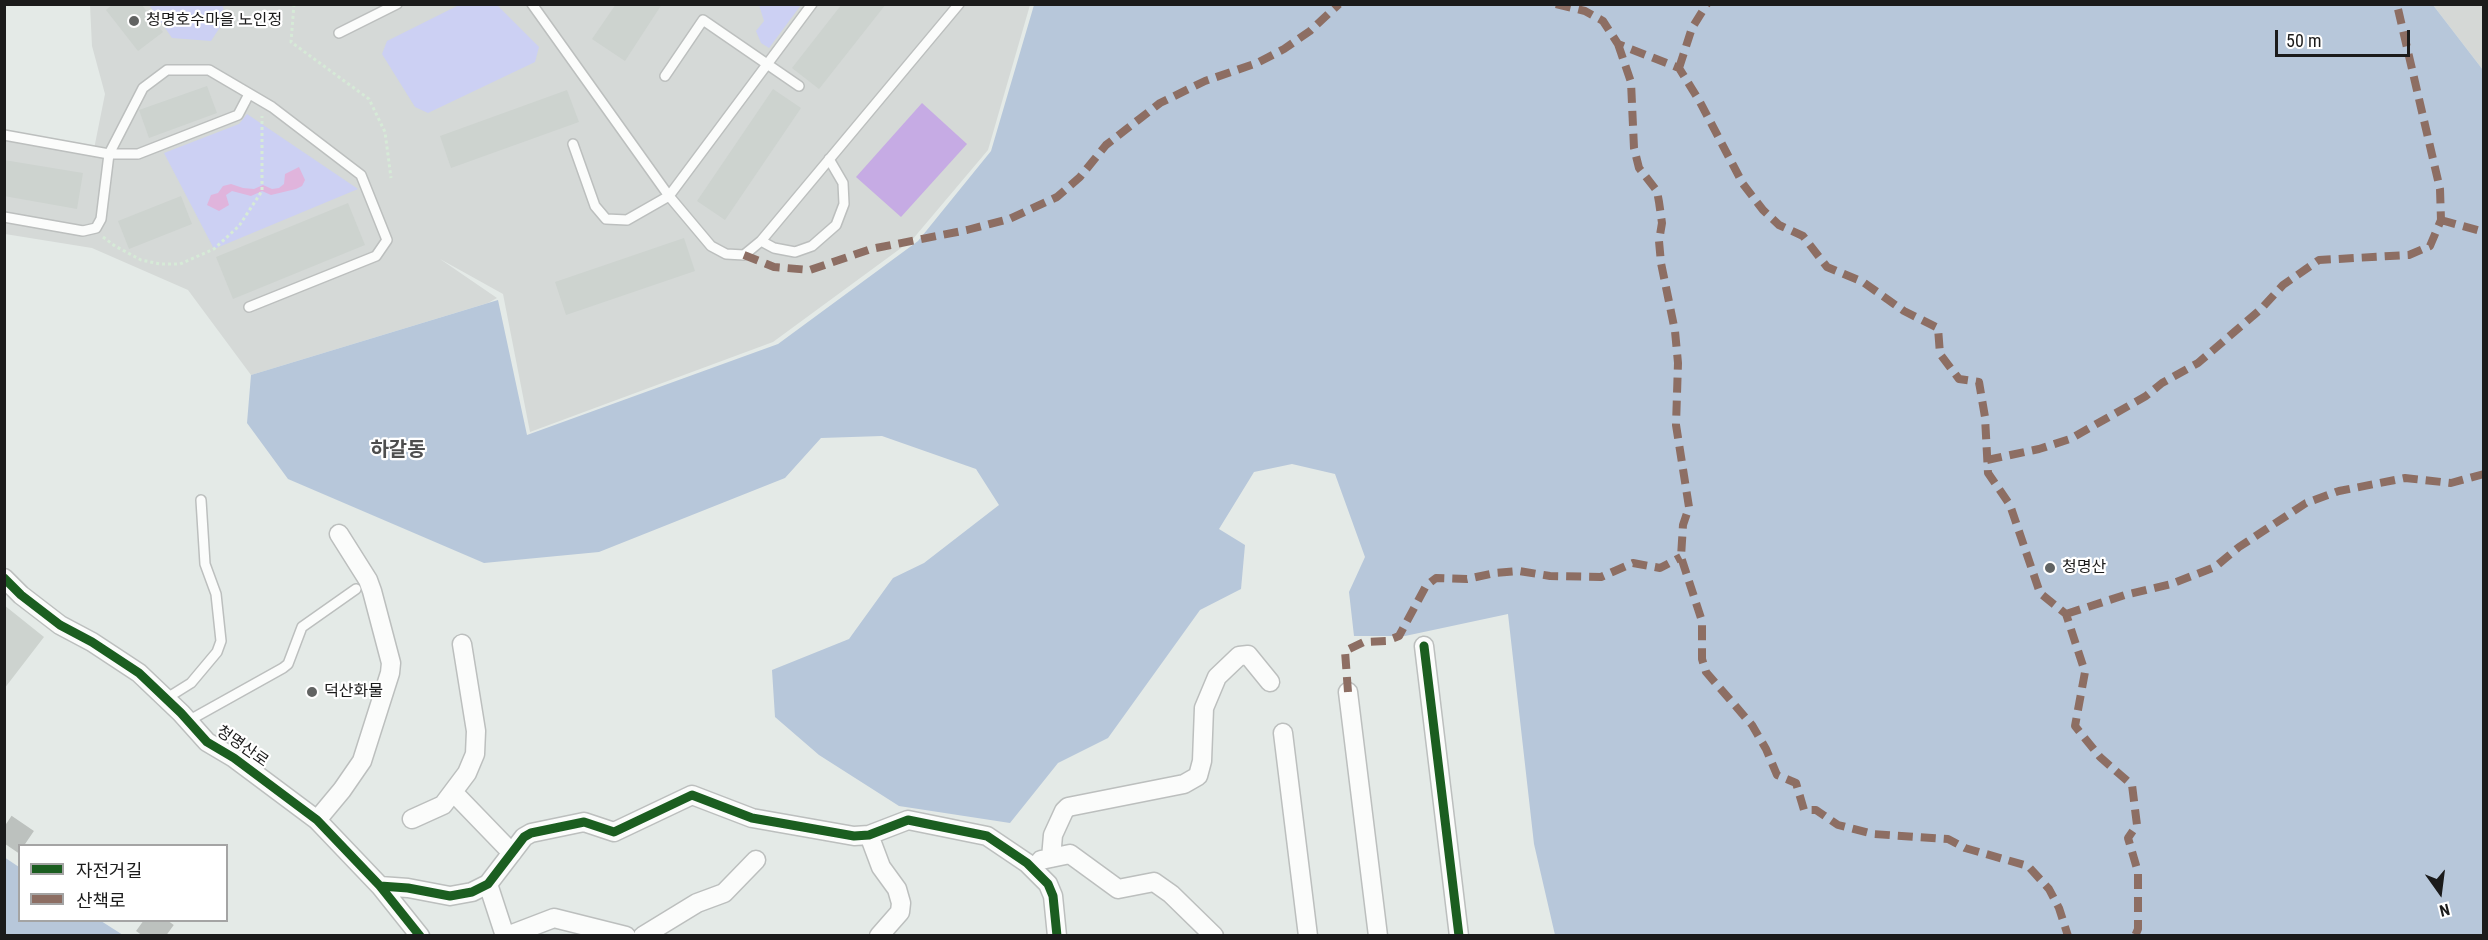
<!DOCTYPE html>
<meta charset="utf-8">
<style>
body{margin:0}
#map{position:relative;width:2488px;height:940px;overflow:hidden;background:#e4eae7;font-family:"Roboto Condensed","Noto Sans KR",sans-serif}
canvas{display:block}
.frame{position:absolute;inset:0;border:6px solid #1b1b1b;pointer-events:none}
.legend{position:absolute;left:18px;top:844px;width:210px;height:78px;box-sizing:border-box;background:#fff;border:2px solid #a4a4a4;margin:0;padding:8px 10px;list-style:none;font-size:18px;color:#1b1b1b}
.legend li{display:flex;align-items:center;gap:12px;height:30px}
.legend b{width:30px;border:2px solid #a4a4a4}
.north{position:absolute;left:2410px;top:862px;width:60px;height:60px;-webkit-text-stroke:4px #fff;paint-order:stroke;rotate:166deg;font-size:16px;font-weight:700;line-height:24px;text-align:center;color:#1b1b1b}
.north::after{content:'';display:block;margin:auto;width:21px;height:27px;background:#1b1b1b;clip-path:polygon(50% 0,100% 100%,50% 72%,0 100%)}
.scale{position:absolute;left:2275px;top:30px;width:135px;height:27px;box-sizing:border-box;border:3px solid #1b1b1b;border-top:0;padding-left:8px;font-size:18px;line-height:21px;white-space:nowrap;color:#1b1b1b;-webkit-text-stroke:4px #fff;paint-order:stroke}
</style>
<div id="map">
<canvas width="2488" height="940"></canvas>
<div class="frame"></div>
<ul class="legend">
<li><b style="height:8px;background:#1b5e20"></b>자전거길</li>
<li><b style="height:8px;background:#8d6e63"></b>산책로</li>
</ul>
<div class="north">N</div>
<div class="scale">50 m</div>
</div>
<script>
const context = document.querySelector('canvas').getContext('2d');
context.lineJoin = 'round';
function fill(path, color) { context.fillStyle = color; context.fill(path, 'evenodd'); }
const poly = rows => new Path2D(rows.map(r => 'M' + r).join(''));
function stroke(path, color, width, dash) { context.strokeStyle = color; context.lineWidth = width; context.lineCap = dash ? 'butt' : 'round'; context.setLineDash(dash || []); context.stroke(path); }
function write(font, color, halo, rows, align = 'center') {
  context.font = font + ' "Roboto Condensed","Noto Sans KR",sans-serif'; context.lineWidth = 4.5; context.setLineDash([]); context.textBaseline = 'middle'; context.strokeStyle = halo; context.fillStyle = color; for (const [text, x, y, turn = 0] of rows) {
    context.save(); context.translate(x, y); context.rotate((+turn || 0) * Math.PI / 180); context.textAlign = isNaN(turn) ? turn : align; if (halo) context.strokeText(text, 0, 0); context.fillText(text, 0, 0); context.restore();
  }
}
fill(poly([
 [90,5,1030,5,988,150,912,240,773,342,530,432,503,294,440,259,497,298,488,303,251,375,188,290,92,248,5,234,4,134,94,149,105,94,92,46]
]), '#d5d9d7');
fill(poly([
 [2433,5,2483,5,2483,70]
]), '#d5d8d6');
fill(poly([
 [1034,5,2433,5,2483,70,2483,935,1555,935,1534,844,1508,614,1405,636,1354,636,1349,592,1365,557,1335,474,1292,464,1254,472,1219,529,1245,545,1241,589,1200,610,1108,738,1058,763,1010,823,899,806,819,755,775,717,772,670,849,639,893,578,924,563,999,505,976,469,882,436,821,438,785,478,599,552,484,563,288,479,247,423,251,375,498,300,527,435,778,344,918,241,991,151],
 [4,857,19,867,20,920,101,921,123,935,5,935]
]), '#b7c7da');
fill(poly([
 [461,4,497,5,539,47,535,62,428,113,415,107,382,54,387,41],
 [151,5,223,5,224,21,211,41,172,38,150,6],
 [759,5,801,5,769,48,761,43,756,31,764,21],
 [247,114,358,189,214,249,164,153,239,124]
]), '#ccd0f3');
fill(poly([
 [922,103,967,144,901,217,856,177]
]), '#c6abe4');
fill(poly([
 [299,167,305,180,302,186,296,189,271,195,262,191,251,196,232,191,226,195,229,205,219,211,207,205,211,195,218,193,223,186,231,184,243,188,254,189,263,185,272,189,279,188,284,184,285,174]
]), '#e0b4dc');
fill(poly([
 [113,4,141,4,163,32,138,51,106,10],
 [616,4,662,4,625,61,592,39],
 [842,4,886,4,819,89,792,68],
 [207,86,217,113,149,138,139,110],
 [773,89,801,108,725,220,697,201],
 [567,90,579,122,451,168,440,136],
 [4,160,83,173,77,209,4,196],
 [181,196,192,224,129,249,118,221],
 [348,203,365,245,233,299,216,257],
 [684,238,695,271,566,315,555,282],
 [4,605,44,637,4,689]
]), '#cdd3cf');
stroke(poly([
 [4,827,32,846],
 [144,920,166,936]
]), '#bcc1be', 27, [27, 14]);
const lane = poly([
 [532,4,669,196,711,246,726,254,744,255,761,241,959,4],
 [339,33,397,4],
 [665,76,703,20,799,86],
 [4,135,109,154,138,154,238,115,249,94],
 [573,144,595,206,606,219,627,220,669,196,812,4],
 [4,217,83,231,96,228,101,219,109,154,143,88,167,70,209,70,272,107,361,175,387,240,376,256,249,307],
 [761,241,774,248,795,252,812,246,836,225,844,204,843,183,829,159],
 [167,698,191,683,217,652,221,641,216,594,205,564,201,500],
 [188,721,283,668,288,664,302,627,356,589]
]);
const street = poly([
 [4,578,21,595,60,625,92,642,139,673,181,713,207,742,234,758,317,820,380,886,420,936],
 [1424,646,1459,936],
 [1348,692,1378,936],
 [1283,733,1308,936],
 [454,793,512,853],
 [412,819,443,805,467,773,475,754,476,731,462,644],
 [317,820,342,790,362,761,390,673,391,663,372,591,368,580,339,534],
 [869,835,881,867,897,889,901,903,900,912,879,936],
 [1051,858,1053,835,1064,811,1068,807,1184,784,1198,776,1202,761,1204,708,1217,677,1239,656,1248,655,1270,682],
 [1041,860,1070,854,1118,889,1154,882,1171,894,1214,936],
 [488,884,505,936],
 [380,886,408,888,450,896,472,892,488,884,524,837,531,833,584,822,614,832,692,795,752,818,854,836,869,835,908,820,987,836,1027,863,1048,884,1053,896,1057,936],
 [507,936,554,918,626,936],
 [643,936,697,903,724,893,756,860]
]);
stroke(lane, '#bcbfbe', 12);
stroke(street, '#bcbfbe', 21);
stroke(poly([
 [294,4,291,42,369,99,385,132,391,178],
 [103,237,115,246,141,260,160,264,180,264,214,249,239,226,262,191,262,116]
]), '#d6ead7', 3, [3, 3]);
stroke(lane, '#fbfcfb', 9);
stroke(street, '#fbfcfb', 18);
stroke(poly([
 [1556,4,1585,11,1603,21,1618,44,1679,68,1700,102,1743,184,1763,210,1779,225,1803,236,1827,267,1863,282,1904,311,1938,328,1940,354,1959,379,1979,382,1985,417,1988,473,2010,505,2040,593,2066,614,2085,672,2075,726,2100,757,2132,785,2137,825,2128,838,2138,872,2138,929,2135,936],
 [1618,44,1631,82,1634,148,1639,168,1657,191,1659,202,1662,223,1659,241,1661,263,1675,331,1678,363,1676,425,1689,507,1683,525,1681,557,1702,621,1702,659,1706,672,1752,725,1766,749,1777,775,1796,783,1804,810,1816,810,1838,825,1873,834,1948,839,1965,848,2028,866,2049,889,2059,908,2068,936],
 [1679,68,1692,28,1707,4],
 [2441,220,2484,232],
 [744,255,774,267,810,270,871,249,967,230,1009,219,1057,197,1080,177,1106,145,1160,103,1205,81,1257,63,1284,49,1310,31,1339,4],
 [1987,460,2039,449,2070,439,2146,396,2162,383,2198,363,2261,309,2283,285,2319,260,2409,255,2430,246,2441,220,2440,189,2398,9,2395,4],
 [2066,614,2125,595,2171,584,2215,567,2239,547,2306,503,2339,491,2405,478,2451,483,2484,474],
 [1348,692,1345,651,1364,642,1386,641,1399,636,1426,586,1436,578,1467,579,1495,573,1519,571,1550,576,1601,577,1633,563,1660,568,1681,557]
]), '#8d6e63', 8, [15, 8]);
stroke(poly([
 [4,578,21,595,60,625,92,642,139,673,181,713,207,742,234,758,317,820,380,886,420,936],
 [1424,646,1459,936],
 [380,886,408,888,450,896,472,892,488,884,524,837,531,833,584,822,614,832,692,795,752,818,854,836,869,835,908,820,987,836,1027,863,1048,884,1053,896,1057,936]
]), '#1b5e20', 9);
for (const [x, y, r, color] of [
 [134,21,6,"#616362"],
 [2050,568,6,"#616362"],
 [312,692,6,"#616362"]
]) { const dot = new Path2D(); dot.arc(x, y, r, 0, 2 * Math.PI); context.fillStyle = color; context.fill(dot); stroke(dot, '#fff', 2); }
write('16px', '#1b1b1b', '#fff', [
 ["청명호수마을 노인정",146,21],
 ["청명산",2062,568],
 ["덕산화물",324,692]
], 'left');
write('16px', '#1b1b1b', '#fff', [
 ["청명산로",242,747,35]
]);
write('bold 20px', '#4e4e4e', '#fff', [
 ["하갈동",398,451]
]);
</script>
